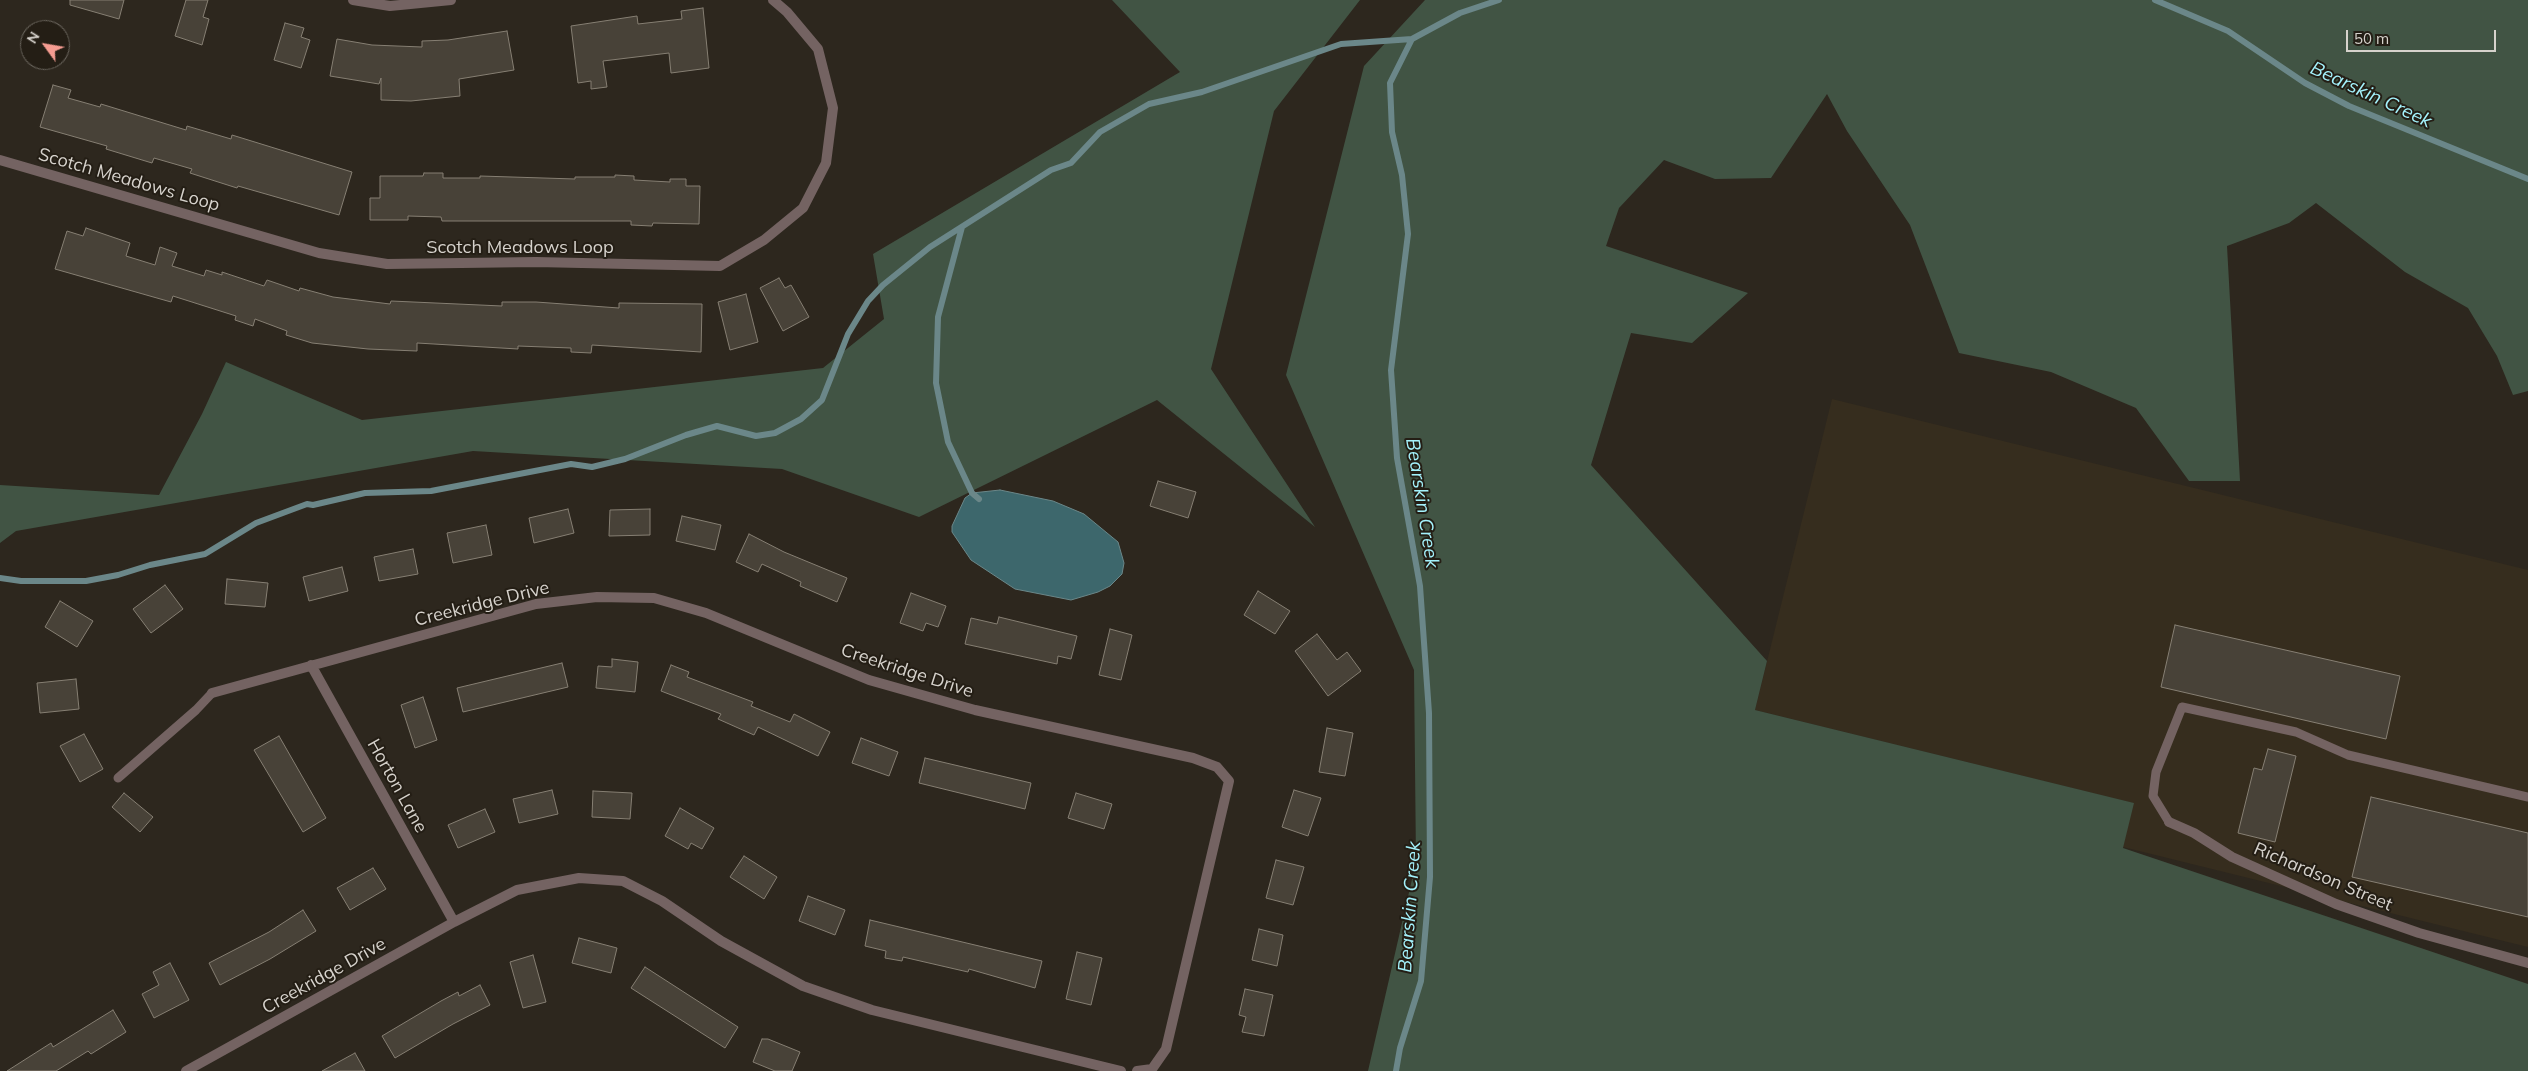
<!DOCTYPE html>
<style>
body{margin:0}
#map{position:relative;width:2528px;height:1071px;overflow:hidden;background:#2d271e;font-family:Mulish,sans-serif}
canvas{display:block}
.north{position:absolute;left:20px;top:20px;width:50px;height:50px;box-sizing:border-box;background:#241e15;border:1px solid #6b665e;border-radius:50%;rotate:302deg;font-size:14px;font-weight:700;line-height:20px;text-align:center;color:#d6d2cc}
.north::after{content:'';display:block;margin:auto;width:18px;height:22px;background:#f59c91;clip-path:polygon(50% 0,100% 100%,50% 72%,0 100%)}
.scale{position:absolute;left:2346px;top:30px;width:150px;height:22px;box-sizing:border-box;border:2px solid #d6d2cc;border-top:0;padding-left:6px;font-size:15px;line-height:18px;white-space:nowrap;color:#d6d2cc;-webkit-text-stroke:4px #241e15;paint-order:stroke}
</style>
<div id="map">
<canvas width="2528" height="1071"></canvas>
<div class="north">N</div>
<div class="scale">50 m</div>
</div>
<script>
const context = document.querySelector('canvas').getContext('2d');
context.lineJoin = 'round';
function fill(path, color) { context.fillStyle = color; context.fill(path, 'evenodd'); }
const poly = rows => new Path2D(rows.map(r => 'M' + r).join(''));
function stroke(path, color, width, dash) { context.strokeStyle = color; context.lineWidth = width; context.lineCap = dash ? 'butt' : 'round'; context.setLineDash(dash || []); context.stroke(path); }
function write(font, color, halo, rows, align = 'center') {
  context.font = font + ' Mulish,sans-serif'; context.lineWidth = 4; context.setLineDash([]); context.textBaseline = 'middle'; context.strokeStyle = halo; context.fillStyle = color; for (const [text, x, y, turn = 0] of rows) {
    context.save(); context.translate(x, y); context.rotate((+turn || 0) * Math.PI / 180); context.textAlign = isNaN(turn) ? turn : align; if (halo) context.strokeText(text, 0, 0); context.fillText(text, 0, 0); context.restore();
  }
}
fill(poly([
 [1832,399,2528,570,2528,947,2123,847,2133,803,1755,710]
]), '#362d1e');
fill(poly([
 [1112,0,1360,0,1274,111,1211,369,1315,527,1157,400,919,517,782,469,473,451,16,531,0,543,0,485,159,495,202,414,226,362,362,420,823,368,884,319,873,254,1180,72],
 [1425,0,2528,0,2528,391,2513,395,2497,356,2468,308,2405,272,2316,203,2289,223,2227,246,2240,481,2189,481,2136,408,2051,372,1959,353,1910,225,1847,131,1827,94,1771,178,1715,179,1664,160,1619,208,1606,246,1748,293,1692,343,1631,333,1591,465,1767,661,1755,710,2134,803,2123,848,2528,984,2528,1071,1368,1071,1416,862,1414,670,1286,375,1364,66]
]), '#415444');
const water = poly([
 [1000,490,1053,501,1084,514,1118,542,1124,563,1122,574,1110,586,1098,592,1071,600,1015,589,971,560,952,532,952,526,965,498,972,493,1000,490]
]);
fill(water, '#3d676c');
stroke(water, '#6b8789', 1);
stroke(poly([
 [2155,0,2228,31,2305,83,2349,106,2528,179],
 [962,227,938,317,936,383,948,442,972,493,979,499],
 [0,578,21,581,86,581,118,575,150,565,205,554,256,523,307,504,313,505,365,493,431,491,571,464,592,467,625,459,686,435,717,426,756,436,775,433,801,419,822,400,848,334,868,301,883,285,930,247,1051,170,1071,163,1100,132,1149,104,1202,92,1341,44,1412,39],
 [1396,1071,1400,1048,1421,981,1430,877,1429,713,1420,586,1397,458,1391,370,1408,234,1402,175,1392,132,1390,83,1412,39,1460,13,1499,0]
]), '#6b8789', 6);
const building = poly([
 [70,0,124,0,119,19,70,5,70,0],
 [186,0,208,0,203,17,209,19,202,45,175,36,186,0],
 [703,8,709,68,671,73,669,53,603,61,607,87,591,89,591,81,578,83,571,26,637,16,638,24,682,19,681,11,703,8],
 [285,23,304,28,301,37,310,40,301,68,274,60,285,23],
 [507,31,514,70,459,79,460,96,411,101,381,100,381,78,379,84,330,76,337,39,372,45,422,47,422,41,448,40,507,31],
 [53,85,71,90,68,98,100,107,101,104,186,130,187,126,231,139,232,135,352,172,339,215,238,186,237,188,190,173,192,169,154,158,152,163,106,149,107,146,40,127,53,85],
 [424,173,443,173,443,178,480,178,480,176,575,179,575,177,615,177,615,175,634,176,634,180,670,182,670,179,686,179,686,186,700,186,699,224,653,223,652,226,631,225,631,221,442,221,441,217,408,216,408,220,370,220,370,198,380,198,380,176,423,176,424,173],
 [86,228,130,243,126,256,155,265,160,247,177,253,172,266,204,276,206,270,222,275,222,272,264,286,267,280,299,291,300,288,333,297,390,304,391,301,502,306,502,302,536,302,619,308,619,303,702,304,701,352,592,345,591,353,571,352,571,348,518,346,518,349,417,343,417,351,368,349,312,343,286,335,287,331,255,319,253,326,235,320,236,316,173,296,171,302,55,269,67,231,83,236,86,228],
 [779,278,785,288,791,285,809,317,783,331,760,288,779,278],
 [746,294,758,342,730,350,718,302,746,294],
 [1158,481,1196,492,1188,518,1150,506,1158,481],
 [568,509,574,533,534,543,529,518,568,509],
 [650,509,650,535,609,536,610,510,650,509],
 [682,516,721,525,715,550,676,541,682,516],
 [486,525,492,555,453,563,447,533,486,525],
 [749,534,784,552,847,578,837,602,800,586,801,582,762,564,758,572,736,562,749,534],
 [413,549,418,574,379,581,374,557,413,549],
 [342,567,348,591,309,601,303,577,342,567],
 [227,579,268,583,265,607,225,604,227,579],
 [165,585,183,609,151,633,133,609,165,585],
 [1258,591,1290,611,1275,634,1244,615,1258,591],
 [911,593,946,606,938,627,926,623,923,631,900,623,911,593],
 [60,601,93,621,77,647,45,627,60,601],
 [999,617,1077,636,1071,659,1058,656,1057,664,965,644,971,618,997,624,999,617],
 [2175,625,2400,676,2386,739,2161,687,2175,625],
 [1110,629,1132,635,1121,680,1099,675,1110,629],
 [1317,634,1337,660,1347,652,1361,671,1328,696,1295,651,1317,634],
 [612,659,638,662,635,692,596,688,598,666,612,667,612,659],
 [562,663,568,687,463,712,457,688,562,663],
 [671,665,689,672,687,677,753,702,751,706,790,722,794,714,830,732,818,756,758,727,754,735,718,719,721,714,661,691,671,665],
 [76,679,79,709,40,713,37,683,76,679],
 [423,697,437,740,415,748,401,705,423,697],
 [1327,728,1353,733,1345,776,1319,772,1327,728],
 [84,734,103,769,80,782,60,746,84,734],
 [279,736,326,818,303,832,254,750,279,736],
 [861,738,898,752,889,776,852,763,861,738],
 [2268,749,2296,756,2275,842,2238,833,2254,768,2262,770,2268,749],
 [925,758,1031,783,1025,809,919,783,925,758],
 [552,790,558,814,519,823,513,799,552,790],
 [1294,790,1321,798,1308,836,1282,827,1294,790],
 [593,791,632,793,630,819,592,817,593,791],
 [124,793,153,817,140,832,112,807,124,793],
 [1076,793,1112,804,1104,829,1068,818,1076,793],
 [2371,797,2528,833,2528,917,2352,877,2371,797],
 [680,808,714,828,702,849,691,843,688,849,665,836,680,808],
 [485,809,495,832,458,848,448,825,485,809],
 [744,856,777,877,764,899,730,877,744,856],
 [1276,860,1304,867,1293,905,1266,898,1276,860],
 [373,868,386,889,350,910,337,888,373,868],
 [808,896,845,910,835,935,799,921,808,896],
 [303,910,316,931,270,959,220,985,209,963,269,932,303,910],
 [870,920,1042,961,1035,988,969,969,968,972,903,957,902,961,885,958,886,951,865,946,870,920],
 [1259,929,1283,935,1277,966,1252,960,1259,929],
 [579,938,617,948,611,973,572,963,579,938],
 [1077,952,1102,958,1091,1005,1066,999,1077,952],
 [533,955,546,1002,523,1008,510,962,533,955],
 [170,963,189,1000,154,1018,142,994,159,985,153,972,170,963],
 [645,967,738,1027,725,1048,631,988,645,967],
 [480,985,490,1005,453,1024,395,1058,382,1036,441,1001,458,992,459,996,480,985],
 [1245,989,1273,995,1264,1036,1242,1032,1246,1017,1239,1015,1245,989],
 [113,1010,126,1032,91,1054,88,1051,56,1071,7,1071,51,1043,53,1047,113,1010],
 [762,1039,768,1039,800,1052,792,1071,775,1071,753,1062,762,1039],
 [355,1053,365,1071,322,1071,355,1053]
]);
fill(building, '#484238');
stroke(building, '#867f73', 1);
stroke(poly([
 [118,778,196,710,212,693],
 [2169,822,2153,796,2156,772,2182,707,2296,732,2348,755,2528,797]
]), '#746362', 9);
stroke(poly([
 [353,0,390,6,451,0],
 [0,160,319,253,387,264,536,262,720,266,764,240,803,208,826,163,833,108,818,49,787,12,773,0],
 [311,665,454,922],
 [212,693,536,604,597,597,654,598,706,613,869,680,975,710,1193,758,1217,767,1229,781,1166,1049,1152,1069,1137,1071],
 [2169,822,2194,833,2232,857,2336,904,2419,933,2528,963],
 [186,1071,454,922,517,890,579,878,623,881,662,901,721,941,803,986,872,1010,1121,1071]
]), '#746362', 10);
write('18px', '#d6d2cc', '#241e15', [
 ["Scotch Meadows Loop",129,180,16],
 ["Scotch Meadows Loop",520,248],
 ["Creekridge Drive",482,604,-14],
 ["Creekridge Drive",907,671,18],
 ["Horton Lane",397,786,61],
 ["Richardson Street",2323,877,23],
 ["Creekridge Drive",324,976,-29]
]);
write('italic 19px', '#a4f2fc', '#241e15', [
 ["Bearskin Creek",2371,95,25],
 ["Bearskin Creek",1422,503,81],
 ["Bearskin Creek",1410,907,-86]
]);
</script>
